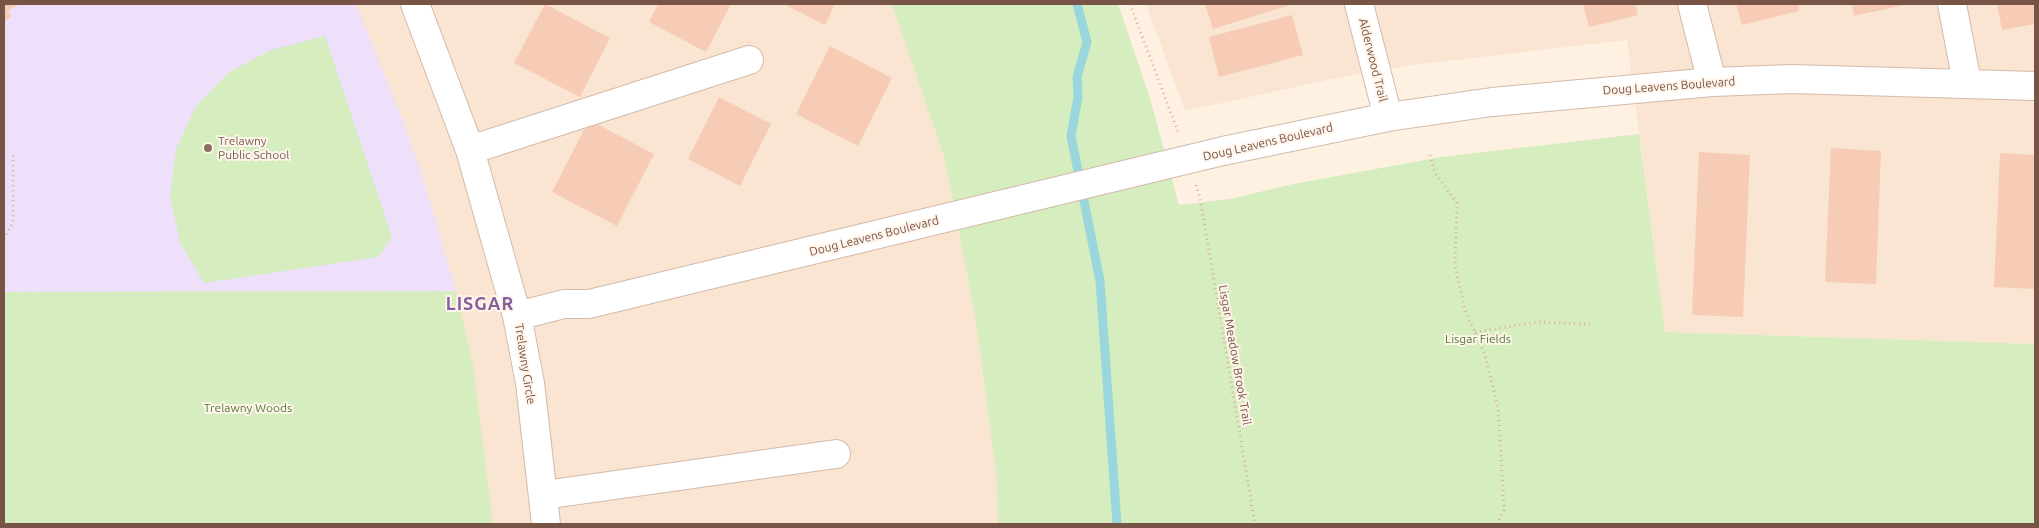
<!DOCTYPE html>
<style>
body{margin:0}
#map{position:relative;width:2039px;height:528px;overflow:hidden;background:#fef1e2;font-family:Ubuntu,sans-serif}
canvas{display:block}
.frame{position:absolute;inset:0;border:5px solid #785446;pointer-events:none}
</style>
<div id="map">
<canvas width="2039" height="528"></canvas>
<div class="frame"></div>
</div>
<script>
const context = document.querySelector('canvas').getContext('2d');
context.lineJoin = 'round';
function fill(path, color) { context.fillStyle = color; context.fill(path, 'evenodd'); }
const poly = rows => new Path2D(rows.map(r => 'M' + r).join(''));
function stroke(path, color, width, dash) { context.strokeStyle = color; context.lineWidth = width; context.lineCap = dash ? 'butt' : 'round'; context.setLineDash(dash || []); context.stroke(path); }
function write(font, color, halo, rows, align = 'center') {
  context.font = font + ' Ubuntu,sans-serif'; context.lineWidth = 4; context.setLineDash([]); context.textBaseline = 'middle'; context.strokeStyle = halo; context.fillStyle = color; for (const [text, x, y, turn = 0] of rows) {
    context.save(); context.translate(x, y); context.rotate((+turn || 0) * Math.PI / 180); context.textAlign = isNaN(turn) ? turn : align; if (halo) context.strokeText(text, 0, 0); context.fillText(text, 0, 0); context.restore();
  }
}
fill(poly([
 [4,4,892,4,944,157,975,315,996,472,998,524,4,524],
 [1146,4,2035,4,2035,344,1665,332,1627,40,1404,66,1332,79,1185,111]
]), '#f9e5d2');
fill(poly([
 [4,4,356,4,402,118,423,178,456,291,4,292]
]), '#eedffb');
fill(poly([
 [892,4,1118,4,1150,98,1179,205,1230,199,1293,184,1441,157,1639,134,1665,332,2035,344,2035,524,998,524,996,472,975,315,944,157],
 [325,36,392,237,378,257,204,283,180,242,170,196,176,149,196,106,229,72,271,50],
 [456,291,473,365,493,524,4,524,4,292]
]), '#d5edbf');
stroke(poly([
 [1077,4,1087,42,1077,77,1078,97,1071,136,1100,281,1117,524]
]), '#9ad7dd', 9);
fill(poly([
 [4,4,19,4,8,11,12,16,4,22],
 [545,4,610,38,580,97,514,63],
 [658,4,731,4,706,52,649,22],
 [784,4,835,4,825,25],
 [1205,4,1293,4,1213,29],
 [1583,4,1635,4,1638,15,1589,27],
 [1736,4,1798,4,1799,11,1742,25],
 [1852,4,1904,4,1904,5,1854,16],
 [1997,4,2035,4,2035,24,2002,30],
 [1292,15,1303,55,1219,77,1209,37],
 [830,46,892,78,858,146,796,114],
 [719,97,771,124,740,186,688,159],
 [589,120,654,154,617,226,552,192],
 [1831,148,1881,151,1876,284,1825,282],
 [1699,152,1750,155,1743,317,1692,315],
 [2000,153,2035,155,2035,289,1994,287]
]), '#f6ccb7');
const minor = poly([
 [415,4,470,150,517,316,530,383,546,524],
 [1359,4,1388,117],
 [1692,4,1712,82],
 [1952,4,1967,83],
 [470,150,749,60],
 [517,316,564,304,589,304,1223,151,1388,117,1492,102,1712,82,1792,79,2035,86],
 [544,495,836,454]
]);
stroke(minor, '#d3baaa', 30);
stroke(poly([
 [1130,4,1178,132],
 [1430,155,1435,173,1457,203,1455,265,1465,310,1485,355,1498,408,1504,510,1497,524],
 [1196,185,1200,198,1255,524],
 [4,239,13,222,13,155],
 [1475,332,1538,322,1591,324]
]), '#dbaf9a', 3, [1, 4]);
stroke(minor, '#fff', 28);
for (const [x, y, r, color] of [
 [208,148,5,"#8d6e63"]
]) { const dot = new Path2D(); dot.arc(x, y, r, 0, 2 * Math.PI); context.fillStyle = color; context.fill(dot); stroke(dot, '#fff5ea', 2); }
write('12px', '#785446', '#fff5ea', [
 ["Alderwood Trail",1373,60,76],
 ["Doug Leavens Boulevard",1669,86,-4],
 ["Doug Leavens Boulevard",1268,142,-13],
 ["Doug Leavens Boulevard",874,236,-14],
 ["Lisgar Meadow Brook Trail",1235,355,80],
 ["Trelawny Circle",525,364,81]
]);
write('12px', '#785e54', '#fff5ea', [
 ["Trelawny",218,141],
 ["Public School",218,155]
], 'left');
write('12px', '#517a3a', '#fff5ea', [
 ["Lisgar Fields",1478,339],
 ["Trelawny Woods",248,408]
]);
context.letterSpacing = '1px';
write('bold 18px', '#84609d', '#fff5ea', [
 ["LISGAR",480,304]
]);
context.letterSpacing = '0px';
</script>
